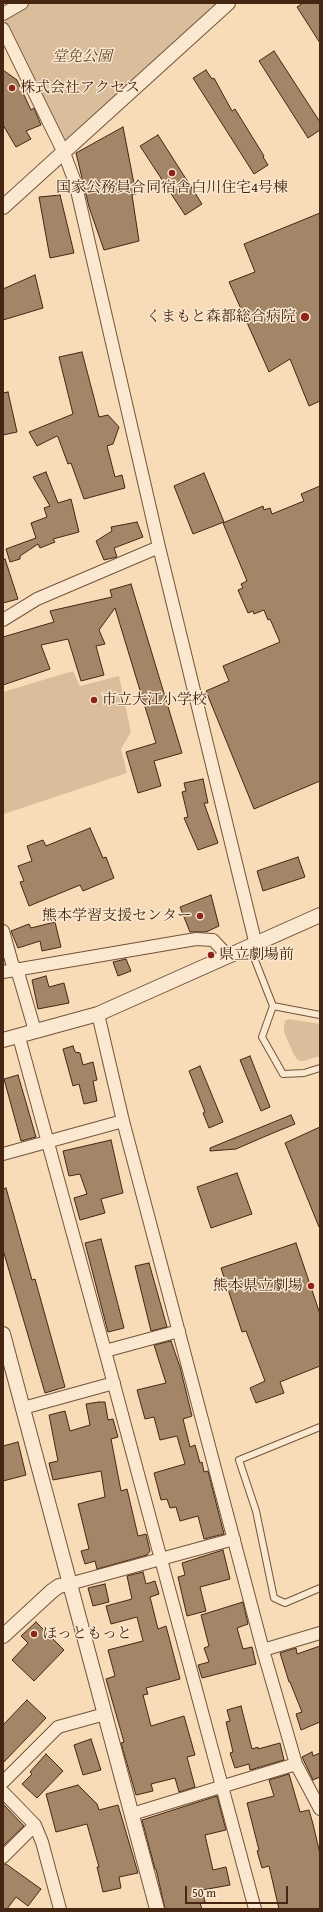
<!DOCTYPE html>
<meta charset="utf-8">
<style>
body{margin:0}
#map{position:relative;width:323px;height:1912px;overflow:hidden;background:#f8dcb7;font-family:"Gentium Book Plus",serif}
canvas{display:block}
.frame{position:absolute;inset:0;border:4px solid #462612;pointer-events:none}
.scale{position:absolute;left:185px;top:1886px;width:103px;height:18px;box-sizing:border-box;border:2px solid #462612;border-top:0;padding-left:5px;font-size:12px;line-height:14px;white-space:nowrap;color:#462612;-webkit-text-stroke:3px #fae8d0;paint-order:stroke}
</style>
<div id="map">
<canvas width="323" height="1912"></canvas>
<div class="frame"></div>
<div class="scale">50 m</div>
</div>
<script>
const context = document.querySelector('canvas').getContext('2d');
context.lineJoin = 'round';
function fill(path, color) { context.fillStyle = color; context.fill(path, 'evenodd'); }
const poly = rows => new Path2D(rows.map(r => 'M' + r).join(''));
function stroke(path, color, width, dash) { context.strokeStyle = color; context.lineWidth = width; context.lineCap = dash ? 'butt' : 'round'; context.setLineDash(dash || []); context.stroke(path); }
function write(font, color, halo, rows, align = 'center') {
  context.font = font + ' "Gentium Book Plus","Noto Serif JP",serif'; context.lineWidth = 3; context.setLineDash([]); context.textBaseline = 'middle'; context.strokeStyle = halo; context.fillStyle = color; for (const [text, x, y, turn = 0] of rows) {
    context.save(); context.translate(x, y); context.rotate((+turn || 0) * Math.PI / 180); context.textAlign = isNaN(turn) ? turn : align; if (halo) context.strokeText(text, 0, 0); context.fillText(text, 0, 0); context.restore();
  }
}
fill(poly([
 [31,3,220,3,66,145,4,19],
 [73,671,80,686,119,676,131,732,121,749,127,773,4,814,3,692],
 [289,1019,320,1024,320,1056,303,1061,298,1060,294,1055,284,1032,284,1026,285,1021]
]), '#dabd9b');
const building = poly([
 [303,3,320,3,320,43,297,7,303,3],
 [274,51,320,122,320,130,308,138,259,61,274,51],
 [3,70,17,80,31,110,34,108,41,125,26,131,31,139,16,147,3,125,3,70],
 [206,70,212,79,214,78,232,111,235,109,264,156,263,157,268,165,254,174,193,78,206,70],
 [123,127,136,194,132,195,139,241,104,250,89,207,76,153,123,127],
 [158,135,202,204,185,215,140,146,158,135],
 [60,195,74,253,50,258,39,197,60,195],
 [320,213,320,401,309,406,290,359,269,372,229,282,255,272,244,244,320,213],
 [35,275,43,308,3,320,3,289,35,275],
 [82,352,99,417,108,415,119,427,113,444,107,446,115,477,122,475,125,488,84,499,71,463,68,464,58,437,57,436,37,446,29,432,73,414,59,357,82,352],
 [8,392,17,432,3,435,3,393,8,392],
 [46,472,58,503,71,499,79,532,53,539,55,542,40,548,38,544,20,556,20,559,10,562,6,549,36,538,31,523,47,517,44,508,50,506,33,477,46,472],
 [204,473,224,522,193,534,174,486,204,473],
 [320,486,320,781,254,809,206,691,229,681,223,666,280,642,270,619,268,620,264,610,254,614,253,611,248,613,238,590,243,588,241,584,247,581,223,523,263,506,264,510,270,508,272,514,304,501,301,494,320,486],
 [137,522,143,537,114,548,117,557,104,560,96,541,112,531,111,527,137,522],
 [5,559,18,599,3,603,3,560,5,559],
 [131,584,182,753,154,761,161,786,138,793,126,752,156,743,115,608,99,630,105,644,96,646,104,675,81,681,68,639,41,645,50,669,3,685,3,637,54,622,50,611,112,597,110,590,131,584],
 [203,779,208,803,204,803,218,843,198,850,184,818,188,817,182,792,186,791,184,783,203,779],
 [90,828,103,858,106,857,114,878,83,891,80,885,29,906,20,882,24,881,18,866,32,861,27,846,43,840,46,846,90,828],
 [298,857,305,877,263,891,257,871,298,857],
 [211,895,219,926,206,932,190,932,180,907,211,895],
 [55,922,61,947,42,951,40,941,18,948,11,931,29,924,31,928,55,922],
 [126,959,131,971,118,976,113,962,126,959],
 [46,976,49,987,64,983,69,1003,38,1009,32,980,46,976],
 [73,1046,75,1052,80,1053,83,1065,93,1062,97,1080,93,1081,97,1101,84,1104,79,1084,73,1086,63,1049,73,1046],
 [250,1056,270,1107,261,1111,240,1060,250,1056],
 [200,1066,223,1122,209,1128,203,1113,205,1112,189,1071,200,1066],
 [18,1075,36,1137,21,1141,4,1079,18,1075],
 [291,1115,295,1124,266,1136,236,1149,210,1151,210,1148,291,1115],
 [320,1127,320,1227,319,1227,285,1143,320,1127],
 [111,1140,123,1193,101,1199,105,1213,80,1220,74,1198,87,1194,80,1174,69,1176,63,1151,111,1140],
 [237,1173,252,1214,211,1228,197,1187,237,1173],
 [6,1188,32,1280,35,1279,65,1387,45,1393,3,1250,3,1189,6,1188],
 [101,1239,124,1328,108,1332,85,1243,101,1239],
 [296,1243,320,1314,320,1366,280,1382,284,1393,256,1403,250,1388,265,1381,246,1331,242,1332,221,1268,296,1243],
 [149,1263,167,1327,151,1331,135,1266,149,1263],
 [171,1341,180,1367,192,1416,183,1419,190,1447,195,1445,200,1463,202,1462,204,1472,208,1471,224,1534,204,1539,198,1516,180,1521,176,1507,170,1508,167,1499,161,1500,154,1473,185,1464,177,1436,160,1440,154,1417,145,1419,137,1390,166,1383,154,1345,171,1341],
 [99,1402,105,1402,108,1420,113,1419,118,1437,111,1439,121,1491,127,1489,138,1536,146,1534,150,1551,147,1555,97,1569,95,1561,85,1564,81,1551,89,1549,78,1504,105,1497,101,1471,53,1480,49,1463,58,1461,49,1415,65,1411,70,1431,90,1425,86,1404,99,1402],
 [18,1442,26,1475,3,1481,3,1446,18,1442],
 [223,1550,230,1579,200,1587,206,1611,187,1616,178,1577,185,1575,182,1563,223,1550],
 [143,1572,146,1584,155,1581,159,1594,150,1597,158,1629,166,1626,180,1679,146,1688,148,1694,143,1695,151,1726,184,1716,195,1755,187,1757,195,1787,179,1792,175,1778,151,1784,153,1791,136,1795,121,1743,124,1742,106,1679,115,1676,108,1650,143,1641,137,1617,111,1624,106,1606,132,1599,127,1576,143,1572],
 [105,1584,109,1602,93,1606,88,1588,105,1584],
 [243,1602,248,1624,237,1628,243,1649,252,1647,256,1664,202,1678,198,1665,209,1662,204,1648,209,1646,201,1615,243,1602],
 [36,1622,64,1650,34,1681,12,1660,28,1643,21,1636,36,1622],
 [320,1646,320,1722,301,1730,296,1714,302,1712,290,1682,289,1682,280,1653,296,1648,297,1654,320,1646],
 [27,1700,46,1718,3,1763,3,1725,27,1700],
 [241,1706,252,1749,258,1747,258,1749,280,1743,284,1760,250,1770,249,1764,235,1768,230,1753,233,1752,226,1722,230,1721,227,1710,241,1706],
 [91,1739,101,1770,83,1775,74,1745,91,1739],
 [312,1752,313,1756,320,1753,320,1777,313,1780,302,1757,312,1752],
 [46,1754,63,1771,37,1798,22,1784,32,1774,30,1772,46,1754],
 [289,1774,300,1812,309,1810,313,1824,320,1854,320,1909,279,1909,269,1866,262,1868,257,1851,259,1850,247,1803,274,1796,269,1780,289,1774],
 [78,1785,97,1804,99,1810,118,1805,138,1873,119,1877,121,1888,103,1892,97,1867,99,1867,87,1824,56,1832,46,1794,78,1785],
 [217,1796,226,1830,205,1835,213,1870,226,1867,230,1885,202,1890,205,1902,200,1903,202,1909,165,1909,156,1869,155,1869,142,1820,217,1796],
 [3,1804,24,1826,3,1846,3,1804],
 [3,1864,6,1864,41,1889,28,1906,16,1897,7,1909,3,1909,3,1864]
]);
fill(building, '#a38568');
stroke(building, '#462612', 1);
const service = poly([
 [256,946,253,955,273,1006,262,1037,283,1074,304,1073,320,1068],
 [273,1006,320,1015],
 [320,1427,239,1460,256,1511,274,1598,285,1603,320,1588]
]);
const minor = poly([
 [3,14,22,3],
 [3,29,64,153,75,182,159,547,256,945],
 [3,620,37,599,159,547],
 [3,931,12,963,19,976,35,1031],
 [3,972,196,939,213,940,228,956],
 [98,1014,123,1121,263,1650,296,1764,320,1809],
 [19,1037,105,1351],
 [3,1154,123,1121],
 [179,1331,105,1351,255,1909],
 [23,1408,114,1383],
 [69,1584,234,1539],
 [263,1650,320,1633],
 [3,1782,58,1727,105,1714],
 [3,1792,35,1825,42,1842,60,1909],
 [132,1814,296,1764],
 [3,1857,35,1825]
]);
const tertiary = poly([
 [3,207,228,3],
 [3,1040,98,1014,320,915],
 [3,1334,157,1909],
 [3,1636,52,1591,59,1586,69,1584]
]);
stroke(service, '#72543b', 8);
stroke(minor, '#72543b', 14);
stroke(tertiary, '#72543b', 16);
stroke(service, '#fae8d0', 6);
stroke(minor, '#fae8d0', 12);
stroke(tertiary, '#fae8d0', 14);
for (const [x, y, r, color] of [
 [12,88,4,"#8f2418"],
 [172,173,4,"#8f2418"],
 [305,317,5,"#8f2418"],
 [94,700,4,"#8f2418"],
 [200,916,4,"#8f2418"],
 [211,955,4,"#8f2418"],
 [311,1286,4,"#8f2418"],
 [34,1634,4,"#8f2418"]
]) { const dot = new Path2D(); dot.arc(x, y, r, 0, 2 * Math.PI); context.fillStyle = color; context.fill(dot); stroke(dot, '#fae8d0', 1.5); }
write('italic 15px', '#64442d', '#fae8d0', [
 ["堂免公園",82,57]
]);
write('15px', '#462612', '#fae8d0', [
 ["株式会社アクセス",20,88],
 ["国家公務員合同宿舎白川住宅4号棟",172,188,"center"],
 ["くまもと森都総合病院",296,317,"right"],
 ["市立大江小学校",102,700],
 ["熊本学習支援センター",192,916,"right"],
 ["県立劇場前",219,955],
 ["熊本県立劇場",303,1286,"right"],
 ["ほっともっと",42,1634]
], 'left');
</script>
